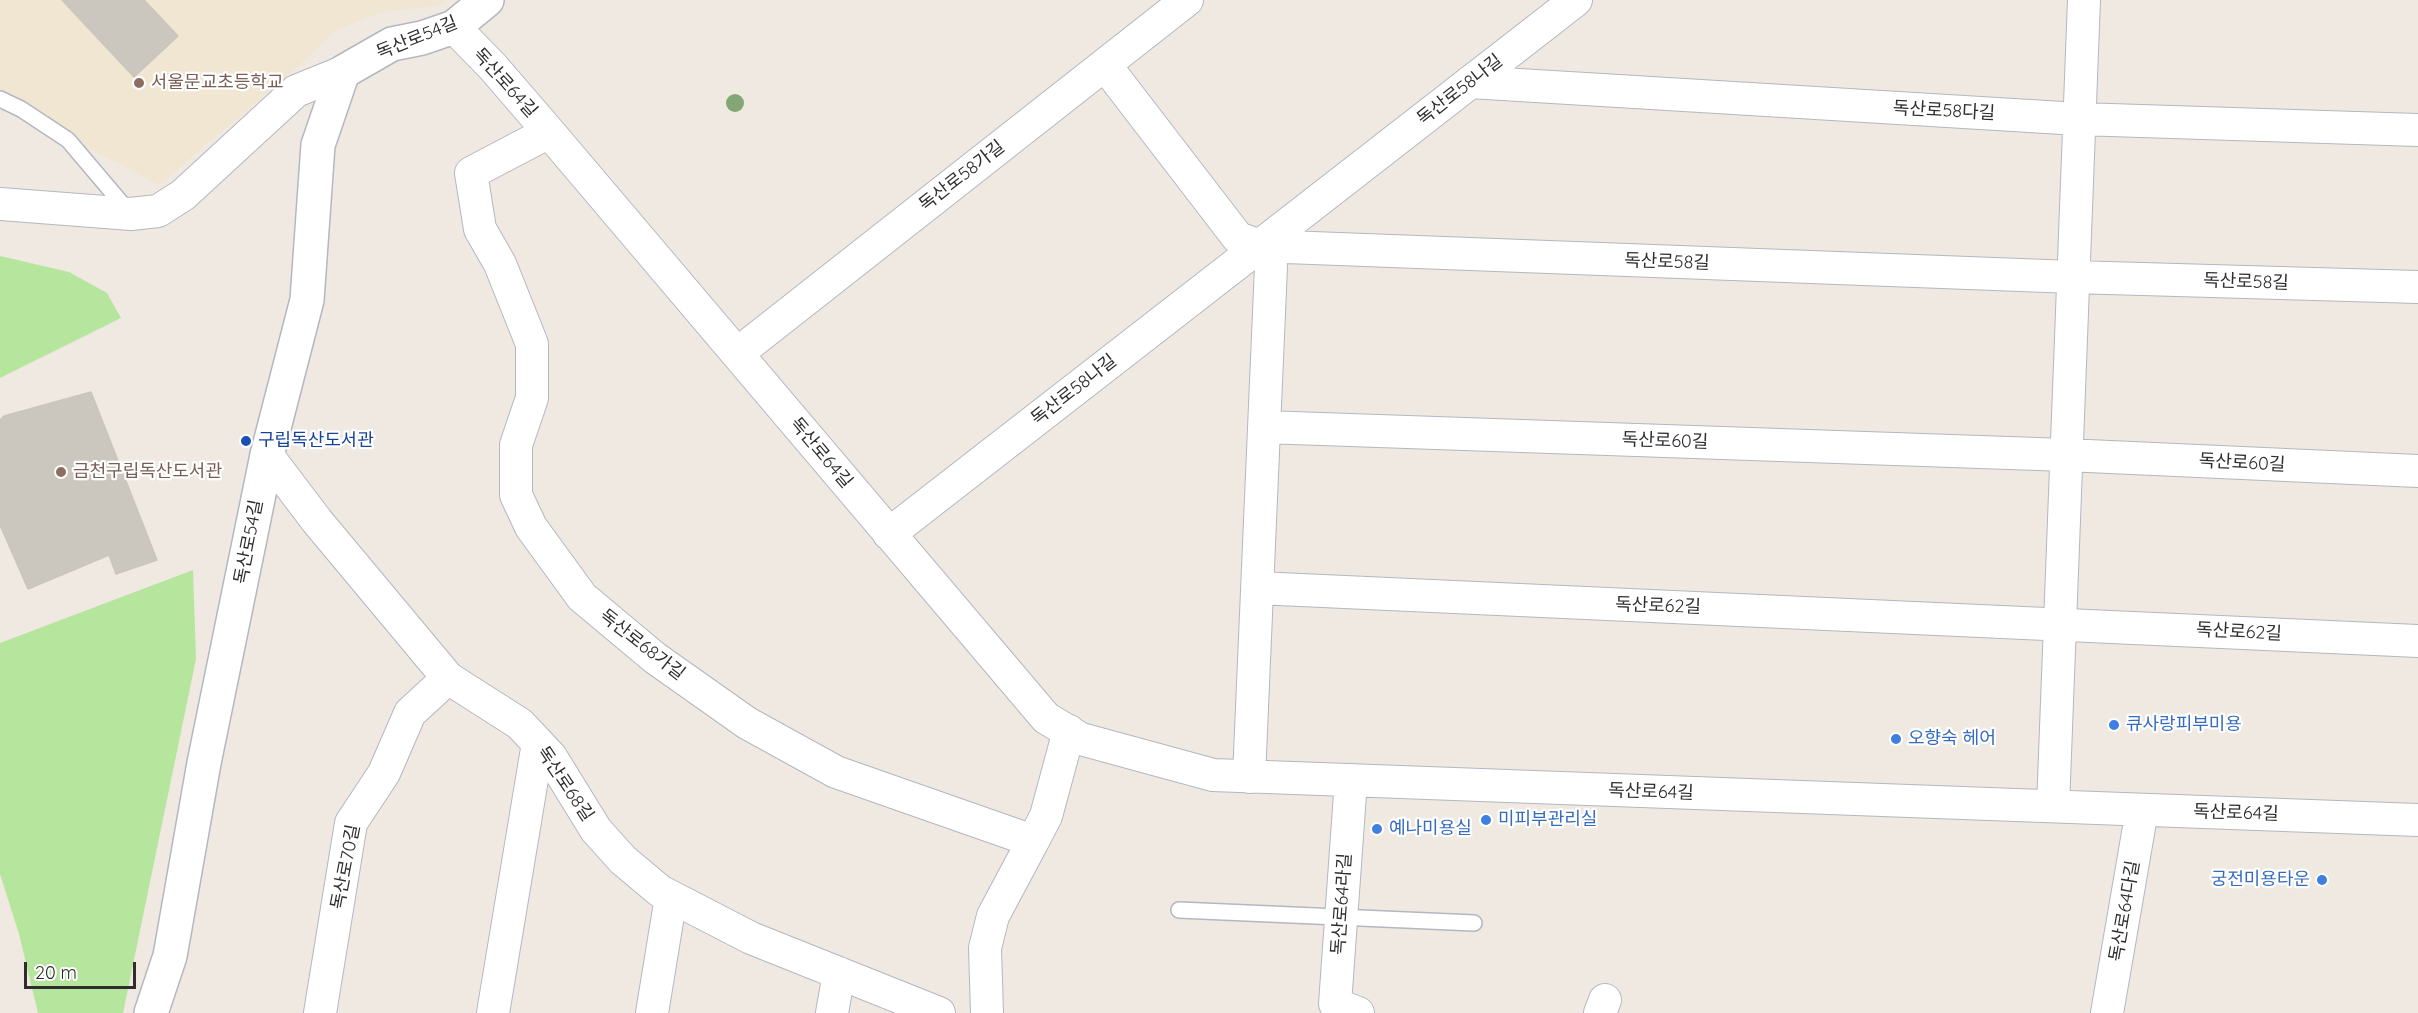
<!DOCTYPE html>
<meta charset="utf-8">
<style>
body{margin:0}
#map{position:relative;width:2418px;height:1013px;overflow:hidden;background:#efe9e1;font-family:Quicksand,sans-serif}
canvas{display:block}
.scale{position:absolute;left:24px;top:962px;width:112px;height:27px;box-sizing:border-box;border:3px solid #2e2e2e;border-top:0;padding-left:8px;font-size:18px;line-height:21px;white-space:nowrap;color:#2e2e2e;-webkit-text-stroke:4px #fff;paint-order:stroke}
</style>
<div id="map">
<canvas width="2418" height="1013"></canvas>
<div class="scale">20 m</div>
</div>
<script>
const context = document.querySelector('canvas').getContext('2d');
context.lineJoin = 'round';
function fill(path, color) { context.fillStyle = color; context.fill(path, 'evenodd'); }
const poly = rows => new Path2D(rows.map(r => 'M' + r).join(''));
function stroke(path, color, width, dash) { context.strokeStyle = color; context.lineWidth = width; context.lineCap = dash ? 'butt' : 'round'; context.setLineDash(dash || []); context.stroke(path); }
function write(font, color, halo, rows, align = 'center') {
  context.font = font + ' Quicksand,"Noto Sans KR",sans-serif'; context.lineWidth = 4.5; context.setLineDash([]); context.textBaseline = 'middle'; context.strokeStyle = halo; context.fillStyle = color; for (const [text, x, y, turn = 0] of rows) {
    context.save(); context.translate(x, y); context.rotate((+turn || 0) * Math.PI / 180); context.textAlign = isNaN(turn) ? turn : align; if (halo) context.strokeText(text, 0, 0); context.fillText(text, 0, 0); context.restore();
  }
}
fill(poly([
 [0,0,447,0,440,5,379,13,335,31,297,67,159,185,120,164,68,140,0,99]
]), '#f0e6d1');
fill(poly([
 [0,256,69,272,107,293,121,318,0,378],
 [193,570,196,659,123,1013,38,1013,19,934,0,874,0,643]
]), '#b6e59e');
const building = poly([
 [62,0,144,0,178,36,134,77,62,0],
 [91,392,157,560,116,574,109,555,28,589,0,525,0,420,4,416,91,392]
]);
fill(building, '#cbc7bf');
stroke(building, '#cbc5ba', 1.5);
const lane = poly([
 [0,99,21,109,68,140,129,212],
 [1179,910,1474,923]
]);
const street = poly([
 [454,27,493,67,549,132,1046,718,1081,739,1213,775,2418,820],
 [1105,65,1238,238,1260,246,2073,277,2418,287],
 [1470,82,2079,119,2418,130],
 [549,132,471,173,480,229,500,264,532,344,532,398,516,445,516,495,531,527,582,597,655,658,747,723,836,772,1033,841,993,916,985,948,987,1013],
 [0,204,131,214,158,211,183,195,296,91,343,72],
 [738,353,1187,0],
 [1264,427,2066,455,2418,471],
 [267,455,317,521,448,678,520,724,551,757,596,830,623,860,660,891,751,938,939,1013],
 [889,534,1576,0],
 [1257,588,2418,641],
 [1249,777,1271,266,1260,246],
 [1351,780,1335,1004,1358,1013],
 [2053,806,2084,0],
 [1033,841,1046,816,1069,731],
 [320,1013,351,823,384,773,410,713,448,678],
 [493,1013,538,743],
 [652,1013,671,897],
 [832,1013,839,973],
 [1600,1013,1605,1000],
 [2107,1013,2142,810]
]);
const secondary = poly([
 [151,1013,170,956,204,763,267,455,307,300,318,145,343,72,392,44,422,38,454,27,487,0]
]);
stroke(lane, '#b4b7c1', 18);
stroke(street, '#b4b7c1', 34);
stroke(secondary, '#b4b7c1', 36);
stroke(lane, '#fff', 15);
stroke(street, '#fff', 32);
stroke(secondary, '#fff', 33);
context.fillStyle = '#84a574';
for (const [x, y] of [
 [735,103]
]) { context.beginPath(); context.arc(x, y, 9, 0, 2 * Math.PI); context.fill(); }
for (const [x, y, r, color] of [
 [139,83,6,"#8d6e63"],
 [246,441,6,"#1a4fb4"],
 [61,472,6,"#8d6e63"],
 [2114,725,6,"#3f7fe0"],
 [1896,739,6,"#3f7fe0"],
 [1486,820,6,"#3f7fe0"],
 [1377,829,6,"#3f7fe0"],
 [2322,880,6,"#3f7fe0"]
]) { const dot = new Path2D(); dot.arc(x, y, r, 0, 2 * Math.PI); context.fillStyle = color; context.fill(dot); stroke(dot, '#fff', 2); }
write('18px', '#2e2e2e', '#fff', [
 ["독산로54길",417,38,-22],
 ["독산로64길",505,83,48],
 ["독산로58나길",1460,90,-38],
 ["독산로58다길",1944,111,3],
 ["독산로58가길",962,176,-38],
 ["독산로58길",1667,262,2],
 ["독산로58길",2246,282,2],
 ["독산로58나길",1074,390,-38],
 ["독산로60길",1665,441,2],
 ["독산로64길",821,453,50],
 ["독산로60길",2242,463,3],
 ["독산로54길",249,542,-79],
 ["독산로62길",1658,606,2],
 ["독산로62길",2239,632,3],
 ["독산로68가길",642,645,38],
 ["독산로68길",565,784,56],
 ["독산로64길",1651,792,2],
 ["독산로64길",2236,813,2],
 ["독산로70길",346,867,-79],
 ["독산로64라길",1342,904,-86],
 ["독산로64다길",2125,911,-80]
]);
write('18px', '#785e54', '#fff', [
 ["서울문교초등학교",151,83],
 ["금천구립독산도서관",73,472]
], 'left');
write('18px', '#164399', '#fff', [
 ["구립독산도서관",258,441]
], 'left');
write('18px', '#366cbe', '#fff', [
 ["큐사랑피부미용",2126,725],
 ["오향숙 헤어",1908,739],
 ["미피부관리실",1498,820],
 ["예나미용실",1389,829],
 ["궁전미용타운",2310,880,"right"]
], 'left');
</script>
